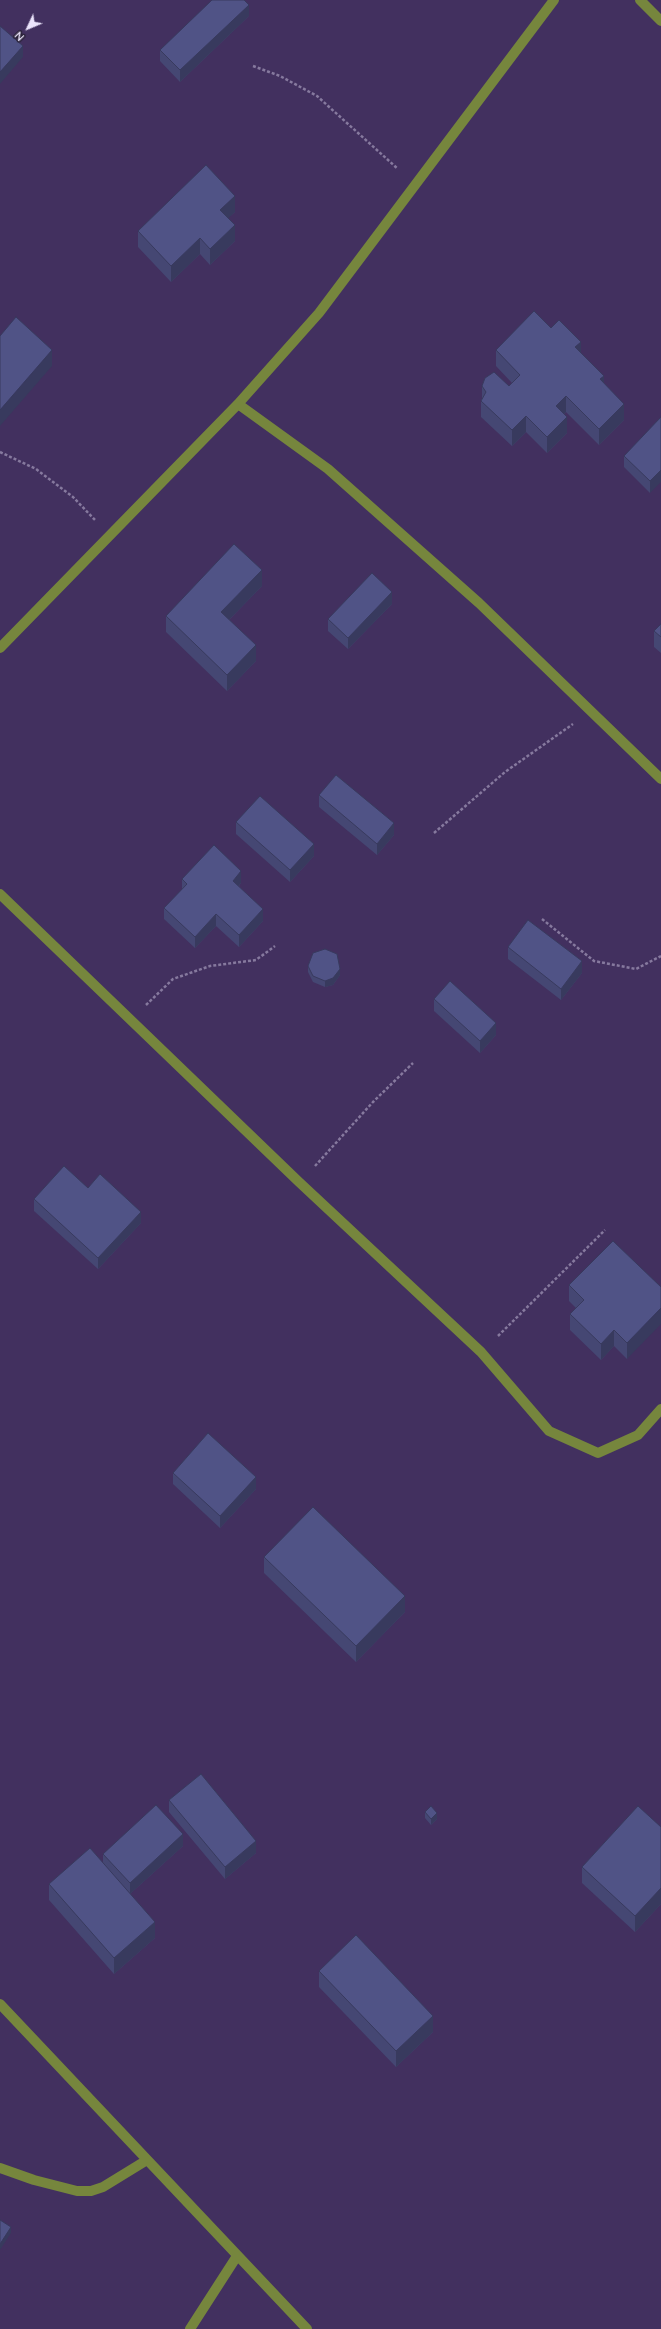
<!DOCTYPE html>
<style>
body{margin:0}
#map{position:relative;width:661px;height:2329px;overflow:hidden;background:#42305f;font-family:Quicksand,sans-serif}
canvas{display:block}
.north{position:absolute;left:8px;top:8px;width:40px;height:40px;-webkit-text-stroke:3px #251e33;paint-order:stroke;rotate:226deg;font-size:11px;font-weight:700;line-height:16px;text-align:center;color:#ebe4fc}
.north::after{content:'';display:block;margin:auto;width:14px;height:18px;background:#ebe4fc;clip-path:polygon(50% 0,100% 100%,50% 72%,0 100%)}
</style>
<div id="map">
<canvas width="661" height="2329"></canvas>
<div class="north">N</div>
</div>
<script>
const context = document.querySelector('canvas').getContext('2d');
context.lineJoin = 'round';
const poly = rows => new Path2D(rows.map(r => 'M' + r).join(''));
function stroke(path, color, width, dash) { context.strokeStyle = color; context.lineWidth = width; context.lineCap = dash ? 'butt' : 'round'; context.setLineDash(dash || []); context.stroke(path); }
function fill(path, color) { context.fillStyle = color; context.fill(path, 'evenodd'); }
stroke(poly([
 [253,66,280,76,317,96,398,169],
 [0,452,36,469,73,497,95,520],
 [434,833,505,772,573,724],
 [542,919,594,961,636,969,661,956],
 [146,1005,173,979,210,966,256,960,275,946],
 [315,1166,373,1102,413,1063],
 [498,1336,605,1230]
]), '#86799e', 2.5, [3, 2]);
stroke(poly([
 [640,0,661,21],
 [238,404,328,469,479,603,661,779],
 [0,648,238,404,319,313,554,0],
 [0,894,299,1182,481,1352,549,1431,598,1453,638,1435,661,1409],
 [0,2004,307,2329],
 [0,2168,34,2180,77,2191,91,2191,103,2187,147,2160],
 [190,2329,237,2256]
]), '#76863d', 10);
fill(poly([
 [249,16,180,82,160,61,160,50],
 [235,212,228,218,235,241,210,265,200,254,171,282,138,247,138,231],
 [551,328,581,353,604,383,624,420,599,445,566,412,564,414,567,433,547,453,526,432,512,446,481,417,481,401,482,399,482,386,509,386,512,383,496,366,496,350],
 [661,417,650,493,624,467,624,456],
 [262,586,229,620,256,661,227,691,166,632,166,616],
 [392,604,348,649,328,631,328,619],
 [661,624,661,653,654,647,654,631],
 [319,795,394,835,377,855,319,807],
 [236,822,314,856,290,882,236,834],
 [182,879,241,883,239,886,263,921,239,947,216,926,195,948,164,919,164,908,182,890],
 [508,947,582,973,561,1000,508,959],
 [308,966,340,975,333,985,325,987,313,982,308,972],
 [434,999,496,1035,480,1053,434,1011],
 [88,1188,141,1223,98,1269,34,1211,34,1199],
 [569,1285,661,1287,627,1359,614,1346,601,1360,570,1330,570,1314,576,1308,569,1301],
 [173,1473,256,1489,220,1528,173,1484],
 [264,1557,405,1612,356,1662,264,1573],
 [169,1800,256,1853,225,1879,169,1812],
 [425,1812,437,1819,431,1825,425,1818],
 [661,1827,661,1904,635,1932,582,1883,582,1867],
 [183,1846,130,1894,155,1938,114,1974,49,1900,49,1884,103,1863,103,1854],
 [319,1971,433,2032,396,2067,319,1987]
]), '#454773');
fill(poly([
 [249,5,249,16,180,82,180,70],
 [23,46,23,57,0,84,0,72],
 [235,196,235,212,220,226,220,210],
 [235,225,235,241,210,265,210,249],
 [200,238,200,254,171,282,171,266],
 [581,342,581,358,575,347],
 [52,350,52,366,0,426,0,410],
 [604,376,604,392,600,379],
 [566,396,566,412,556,422,556,406],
 [624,404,624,420,599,445,599,429],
 [526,416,526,432,512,446,512,430],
 [567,417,567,433,547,453,547,437],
 [661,470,661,482,650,493,650,481],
 [262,570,262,586,221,628,221,612],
 [392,592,392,604,348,649,348,638],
 [256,645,256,661,227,691,227,675],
 [394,823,394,835,377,855,377,844],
 [314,844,314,856,290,882,290,870],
 [241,871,241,883,233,892,233,881],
 [263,909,263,921,239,947,239,935],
 [216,914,216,926,195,948,195,937],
 [582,961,582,973,561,1000,561,989],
 [340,969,340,975,333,985,325,987,325,981],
 [496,1023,496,1035,480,1053,480,1041],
 [141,1212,141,1223,98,1269,98,1258],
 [661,1308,661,1324,627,1359,627,1343],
 [614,1330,614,1346,601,1360,601,1344],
 [256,1477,256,1489,220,1528,220,1516],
 [405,1596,405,1612,356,1662,356,1646],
 [437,1813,437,1819,431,1825,431,1819],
 [183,1834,183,1846,130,1894,130,1883],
 [256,1841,256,1853,225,1879,225,1867],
 [661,1888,661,1904,635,1932,635,1916],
 [155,1922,155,1938,114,1974,114,1958],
 [433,2016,433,2032,396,2067,396,2051],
 [11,2227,11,2233,0,2250,0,2244]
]), '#383a5e');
const building = poly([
 [212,0,244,0,249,5,180,70,160,50,212,0],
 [0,26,23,46,0,72,0,26],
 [206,165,235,196,220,210,235,225,210,249,200,238,171,266,138,231,206,165],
 [534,311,551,328,559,320,581,342,575,347,604,376,600,379,624,404,599,429,566,396,556,406,567,417,547,437,526,416,512,430,481,401,486,392,482,386,485,378,494,372,509,386,520,375,496,350,534,311],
 [16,317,52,350,0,410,0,336,16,317],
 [661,417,661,470,650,481,624,456,661,417],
 [234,544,262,570,221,612,256,645,227,675,166,616,234,544],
 [372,573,392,592,348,638,328,619,372,573],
 [661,624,661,637,654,631,661,624],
 [336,775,394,823,377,844,319,795,336,775],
 [260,796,314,844,290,870,236,822,260,796],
 [214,845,241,871,233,881,263,909,239,935,216,914,195,937,164,908,187,884,182,879,214,845],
 [528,920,582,961,561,989,508,947,528,920],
 [325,949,337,954,340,969,333,978,325,981,313,976,308,966,313,953,325,949],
 [450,981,496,1023,480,1041,434,999,450,981],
 [64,1166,88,1188,100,1174,141,1212,98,1258,34,1199,64,1166],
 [613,1241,661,1287,661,1308,627,1343,614,1330,601,1344,570,1314,584,1300,569,1285,613,1241],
 [208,1433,256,1477,220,1516,173,1473,208,1433],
 [313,1507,405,1596,356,1646,264,1557,313,1507],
 [201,1774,256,1841,225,1867,169,1800,201,1774],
 [156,1805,183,1834,130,1883,103,1854,156,1805],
 [431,1806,437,1813,431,1819,425,1812,431,1806],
 [638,1806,661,1827,661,1888,635,1916,582,1867,638,1806],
 [90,1848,155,1922,114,1958,49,1884,90,1848],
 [356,1935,433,2016,396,2051,319,1971,356,1935],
 [0,2220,11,2227,0,2244,0,2220]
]);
fill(building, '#505386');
stroke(building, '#383a5e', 1);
</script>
